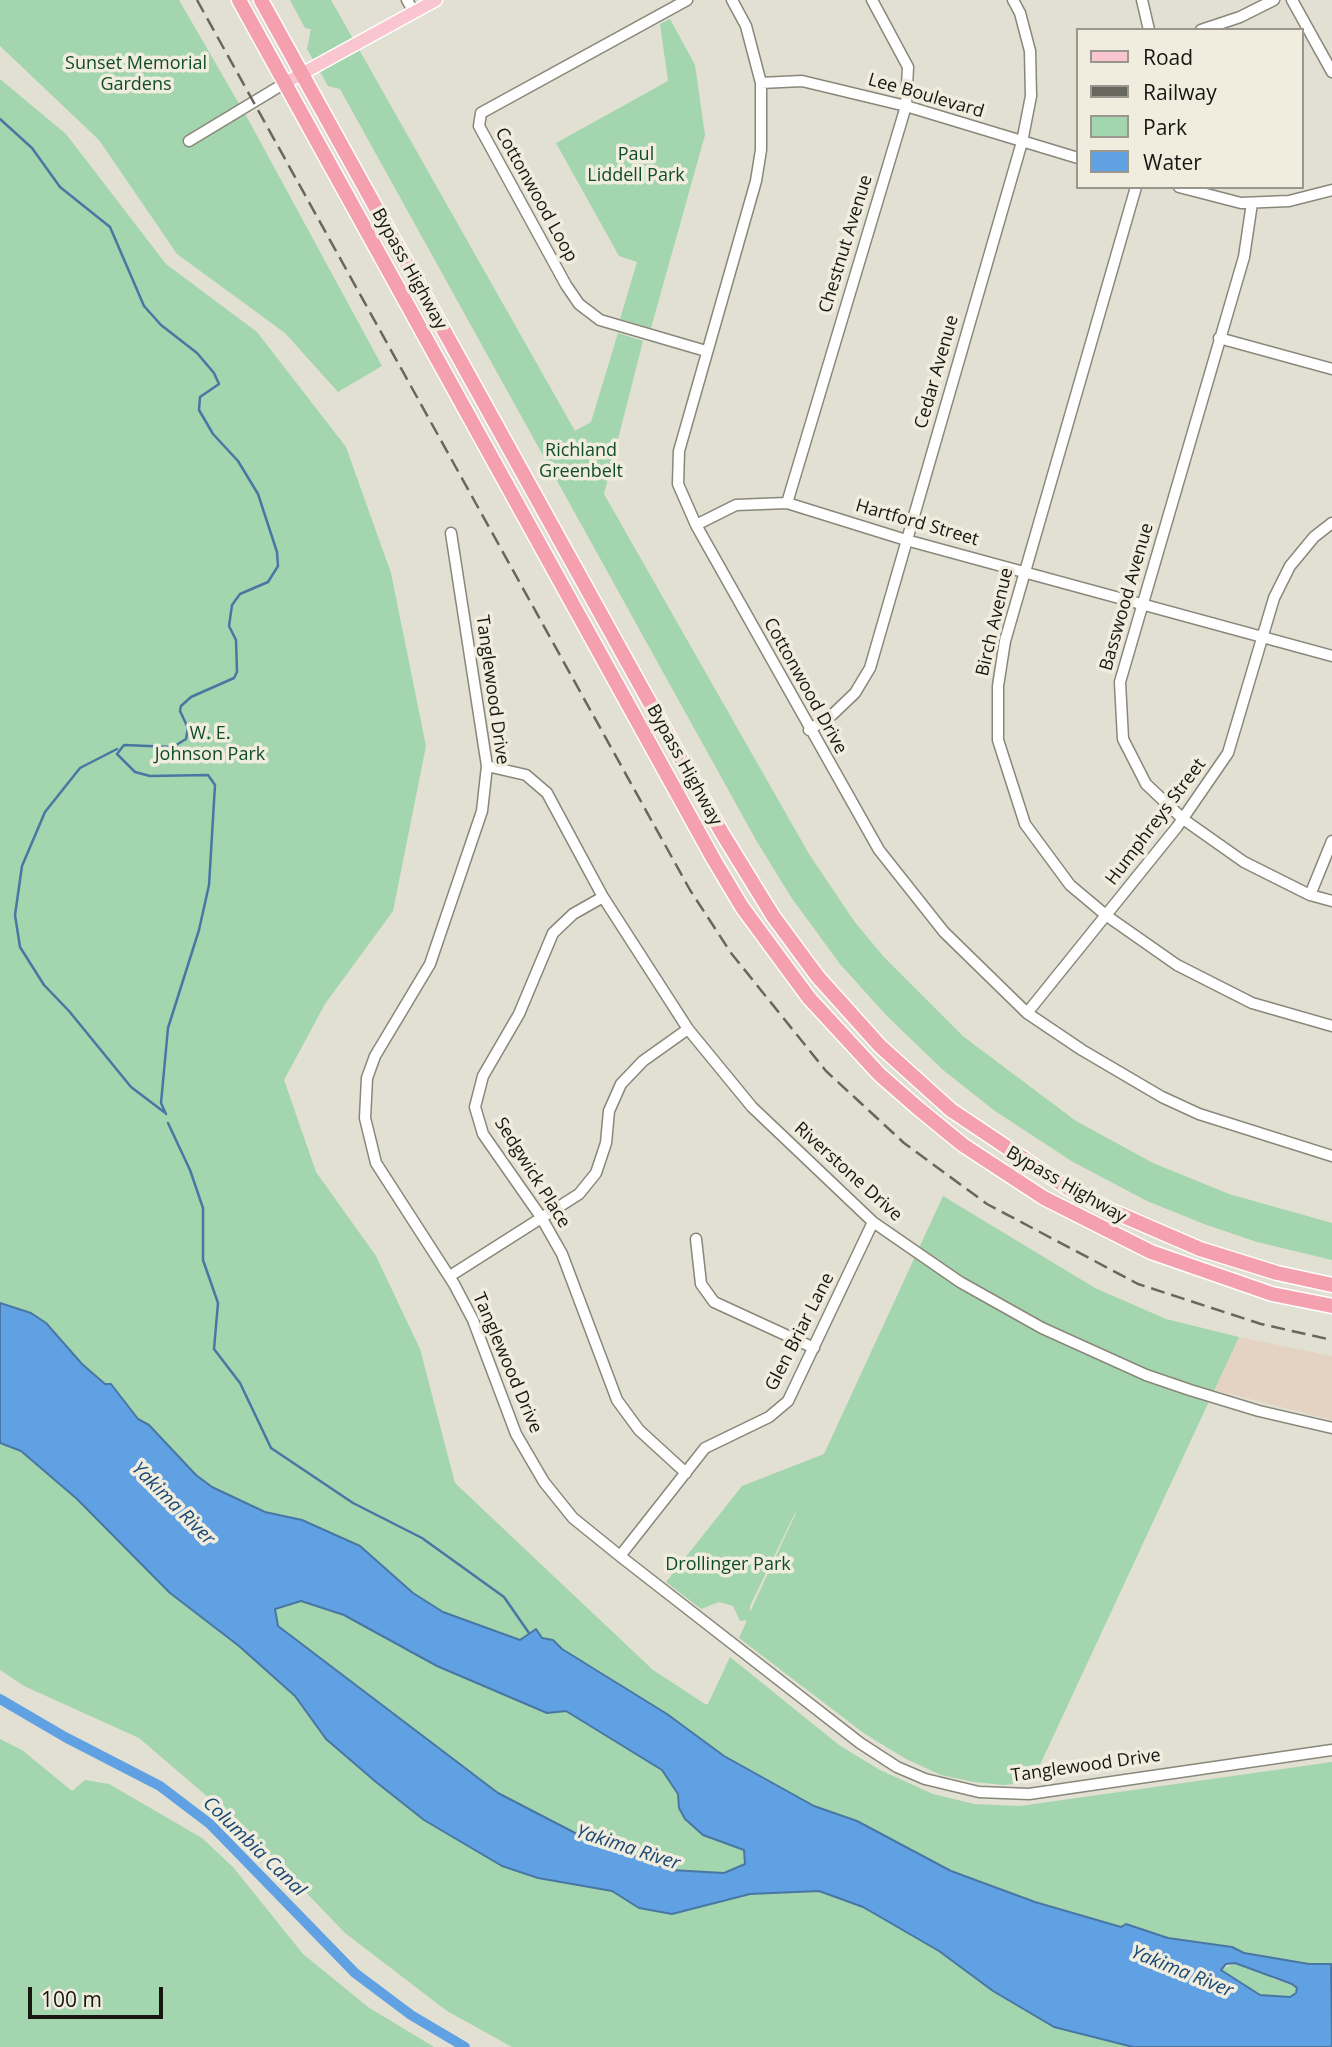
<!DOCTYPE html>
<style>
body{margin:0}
#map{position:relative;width:1332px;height:2047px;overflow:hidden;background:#e2e0d2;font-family:"Open Sans",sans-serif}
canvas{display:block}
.legend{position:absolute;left:1076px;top:28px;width:228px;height:161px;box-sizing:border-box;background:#f0eddf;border:2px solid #99978d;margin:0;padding:9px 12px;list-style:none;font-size:21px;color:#171611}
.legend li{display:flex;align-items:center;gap:14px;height:35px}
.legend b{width:35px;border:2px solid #99978d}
.scale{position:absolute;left:28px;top:1987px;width:135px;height:32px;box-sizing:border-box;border:4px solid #171611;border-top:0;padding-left:9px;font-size:21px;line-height:24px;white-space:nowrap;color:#171611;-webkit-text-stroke:5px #f0eddf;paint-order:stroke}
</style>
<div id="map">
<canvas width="1332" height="2047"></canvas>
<ul class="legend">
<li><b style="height:9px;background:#f9c6cf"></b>Road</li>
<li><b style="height:9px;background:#68675e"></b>Railway</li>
<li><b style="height:19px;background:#a3d5ae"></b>Park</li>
<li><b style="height:19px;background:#5fa1e2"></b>Water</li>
</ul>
<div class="scale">100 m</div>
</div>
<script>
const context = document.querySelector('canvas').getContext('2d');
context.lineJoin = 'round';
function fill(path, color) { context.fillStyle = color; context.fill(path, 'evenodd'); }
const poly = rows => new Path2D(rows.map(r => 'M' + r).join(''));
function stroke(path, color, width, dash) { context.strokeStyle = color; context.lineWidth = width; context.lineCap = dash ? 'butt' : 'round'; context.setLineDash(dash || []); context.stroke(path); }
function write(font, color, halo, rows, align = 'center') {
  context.font = font + ' "Open Sans",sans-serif'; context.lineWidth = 7; context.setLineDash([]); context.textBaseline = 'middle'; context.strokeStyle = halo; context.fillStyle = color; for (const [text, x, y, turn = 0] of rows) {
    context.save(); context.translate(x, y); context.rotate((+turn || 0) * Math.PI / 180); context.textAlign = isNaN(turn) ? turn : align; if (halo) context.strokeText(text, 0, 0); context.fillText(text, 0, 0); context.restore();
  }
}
fill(poly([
 [1239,1337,1332,1356,1332,1420,1214,1390]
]), '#e4d2c2');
fill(poly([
 [0,0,179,0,249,121,382,366,338,392,285,333,177,254,99,140,0,46],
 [290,0,331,0,575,431,591,422,618,333,643,341,604,494,809,854,854,921,883,956,964,1037,1076,1121,1153,1163,1229,1194,1332,1223,1332,1260,1257,1242,1204,1224,1147,1201,1073,1162,995,1111,943,1070,886,1015,840,964,791,897,756,840,340,89,328,86,307,49,311,29,305,28],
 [670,19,695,65,705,135,651,328,620,319,637,262,619,256,556,143,668,81,660,24],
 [0,79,66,134,166,264,257,332,346,447,391,573,426,746,393,911,325,1004,284,1080,316,1172,376,1256,420,1349,455,1483,653,1670,705,1704,708,1704,730,1657,839,1745,880,1770,933,1794,974,1804,1020,1806,1332,1762,1332,1965,1309,1964,1244,1953,1232,1947,1168,1938,1126,1924,1121,1927,1035,1902,952,1871,857,1821,814,1806,724,1756,667,1714,593,1667,511,1636,489,1631,443,1612,413,1593,360,1546,302,1520,265,1512,212,1487,196,1475,149,1426,138,1419,111,1384,105,1384,82,1364,53,1330,31,1313,0,1303],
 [943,1196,1095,1288,1166,1319,1239,1337,1032,1782,1004,1785,974,1782,941,1775,906,1759,865,1734,739,1638,747,1620,740,1621,733,1606,719,1602,701,1609,666,1582,742,1486,824,1454],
 [795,1513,796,1513,750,1612,750,1606],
 [0,1443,21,1451,77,1499,170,1593,239,1646,295,1696,326,1739,502,1866,538,1878,612,1891,639,1908,672,1914,750,1894,819,1891,863,1907,939,1951,993,1991,1054,2027,1133,2047,512,2047,447,2011,345,1933,244,1828,139,1738,24,1686,0,1670],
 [301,1601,344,1615,437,1666,547,1713,566,1711,662,1770,678,1794,679,1808,703,1835,744,1850,746,1864,724,1873,671,1870,579,1835,498,1793,278,1626,275,1609],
 [0,1739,22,1750,72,1791,85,1780,109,1784,202,1838,233,1867,303,1954,368,2007,434,2047,0,2047],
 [1235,1963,1263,1971,1273,1979,1296,1986,1297,1990,1290,1997,1260,1995,1221,1970]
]), '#a3d5ae');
const water = poly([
 [0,1303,31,1313,46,1323,82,1364,105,1384,111,1384,138,1419,149,1425,196,1475,212,1487,265,1512,302,1520,360,1546,413,1593,443,1612,520,1640,536,1629,542,1638,553,1640,562,1649,667,1714,724,1756,814,1806,857,1821,951,1871,1035,1902,1121,1927,1126,1924,1168,1938,1232,1947,1244,1953,1309,1964,1331,1964,1332,2047,1133,2047,1054,2027,993,1991,939,1951,863,1907,819,1891,750,1894,672,1914,639,1908,612,1891,538,1878,502,1866,424,1820,376,1782,326,1739,295,1696,239,1646,170,1593,77,1499,21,1451,0,1443,0,1303],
 [301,1601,344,1615,437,1666,547,1713,566,1711,662,1770,678,1794,679,1808,685,1819,703,1835,744,1850,745,1864,724,1873,671,1870,579,1835,498,1793,278,1626,275,1609,301,1601],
 [1235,1963,1292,1984,1297,1988,1296,1993,1290,1997,1260,1995,1221,1970,1226,1964,1235,1963]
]);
fill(water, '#5fa1e2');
stroke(water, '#4977a3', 2);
stroke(poly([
 [0,119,32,148,60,187,110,227,144,306,161,325,197,353,214,373,219,384,200,397,199,410,213,434,238,461,258,494,277,552,278,566,268,582,240,594,232,605,229,626,236,640,237,672,234,678,191,697,181,706,180,711,188,728,186,739,173,747,124,745,117,754,135,772,150,776,208,775,215,785,209,885,199,930,168,1028,161,1103,166,1114],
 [117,749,80,768,45,812,22,866,15,915,20,947,44,985,69,1011,131,1087,164,1112],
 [168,1123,190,1170,203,1208,203,1260,218,1303,214,1349,240,1383,271,1448,353,1503,422,1538,504,1597,529,1633]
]), '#4977a3', 2.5);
stroke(poly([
 [0,1699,65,1737,160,1786,210,1824,355,1973,411,2015,465,2047]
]), '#5fa1e2', 10);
const minor = poly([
 [407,0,414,12],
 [687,0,481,113,479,126,566,285,579,304,600,320,706,351],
 [732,0,746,26,761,83,761,150,756,181,679,451,678,484,696,525,879,850,944,932,1027,1013,1082,1050,1162,1097,1199,1114,1332,1156],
 [1142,0,1149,30],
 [1292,0,1332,72],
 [1201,30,1240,17,1274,0],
 [761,83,802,81,906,106,1078,158],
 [189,141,285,83],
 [1136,187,1005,641,998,686,998,740,1025,824,1070,885,1107,916,1177,965,1252,1003,1332,1026],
 [1179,187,1241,203,1289,201,1332,190],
 [1252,203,1244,257,1120,682,1123,739,1146,784,1183,819,1244,862,1310,895,1332,901],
 [1219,338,1332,369],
 [787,503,906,106,908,67,872,0],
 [696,525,736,505,787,503,906,540,1332,656],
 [451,533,487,766,482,811,430,964,375,1056,367,1078,365,1118,376,1163,454,1284,473,1320,516,1434,544,1482,573,1518,620,1556,860,1743,897,1767,925,1779,979,1792,1029,1794,1332,1750],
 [809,730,833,714,855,693,870,668,1022,142,1031,96,1030,51,1020,13,1013,0],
 [487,766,526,775,547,793,603,897,688,1029,752,1107,873,1222,960,1282,1042,1328,1146,1375,1190,1390,1259,1411,1332,1428],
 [1310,895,1332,841],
 [603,897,573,914,553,933,519,1014,483,1076,475,1107,483,1134,541,1217,562,1254,617,1400,639,1430,686,1473],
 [1027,1013,1177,827,1228,753,1274,598,1290,566,1314,537,1332,523],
 [696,1239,701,1284,714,1302,814,1348],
 [450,1276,579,1194,596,1173,606,1143,609,1111,621,1084,643,1061,688,1029],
 [620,1556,705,1448,769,1417,788,1401,873,1222]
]);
const major = poly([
 [285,83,436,0]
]);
const highway = poly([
 [239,0,714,860,742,907,809,998,880,1075,919,1109,963,1145,1044,1198,1151,1252,1272,1294,1332,1306],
 [261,0,722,833,773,916,818,977,880,1046,951,1110,1069,1189,1112,1211,1200,1249,1277,1273,1332,1285]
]);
stroke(minor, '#89877a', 13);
stroke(major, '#fff', 15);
stroke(highway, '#fff', 17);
stroke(minor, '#fff', 10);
stroke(major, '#f9c6cf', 12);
stroke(highway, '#f5a0af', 14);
stroke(poly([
 [197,0,690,890,731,953,826,1071,904,1143,987,1204,1138,1284,1261,1324,1332,1340]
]), '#68675e', 2.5, [14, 7]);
write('18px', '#0f4d27', '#f0eddf', [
 ["Sunset Memorial",136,64],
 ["Gardens",136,85],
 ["Paul",636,155],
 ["Liddell Park",636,176],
 ["Richland",581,451],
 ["Greenbelt",581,472],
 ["W. E.",210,734],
 ["Johnson Park",210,755],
 ["Drollinger Park",728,1565]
]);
write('18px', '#171611', '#f0eddf', [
 ["Lee Boulevard",926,96,16],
 ["Cottonwood Loop",536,195,61],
 ["Chestnut Avenue",846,244,-73],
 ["Bypass Highway",409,269,61],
 ["Cedar Avenue",937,372,-74],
 ["Hartford Street",917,523,16],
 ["Basswood Avenue",1127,597,-74],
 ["Birch Avenue",995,622,-77],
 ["Cottonwood Drive",805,686,61],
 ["Tanglewood Drive",492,690,82],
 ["Bypass Highway",684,765,61],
 ["Humphreys Street",1156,822,-53],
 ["Riverstone Drive",848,1172,42],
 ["Sedgwick Place",532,1173,58],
 ["Bypass Highway",1066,1185,30],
 ["Glen Briar Lane",800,1332,-63],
 ["Tanglewood Drive",507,1363,67],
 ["Tanglewood Drive",1086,1766,-8]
]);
write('italic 19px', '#194873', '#f0eddf', [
 ["Yakima River",173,1504,45],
 ["Columbia Canal",254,1847,44],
 ["Yakima River",628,1848,18],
 ["Yakima River",1182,1972,22]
]);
</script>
